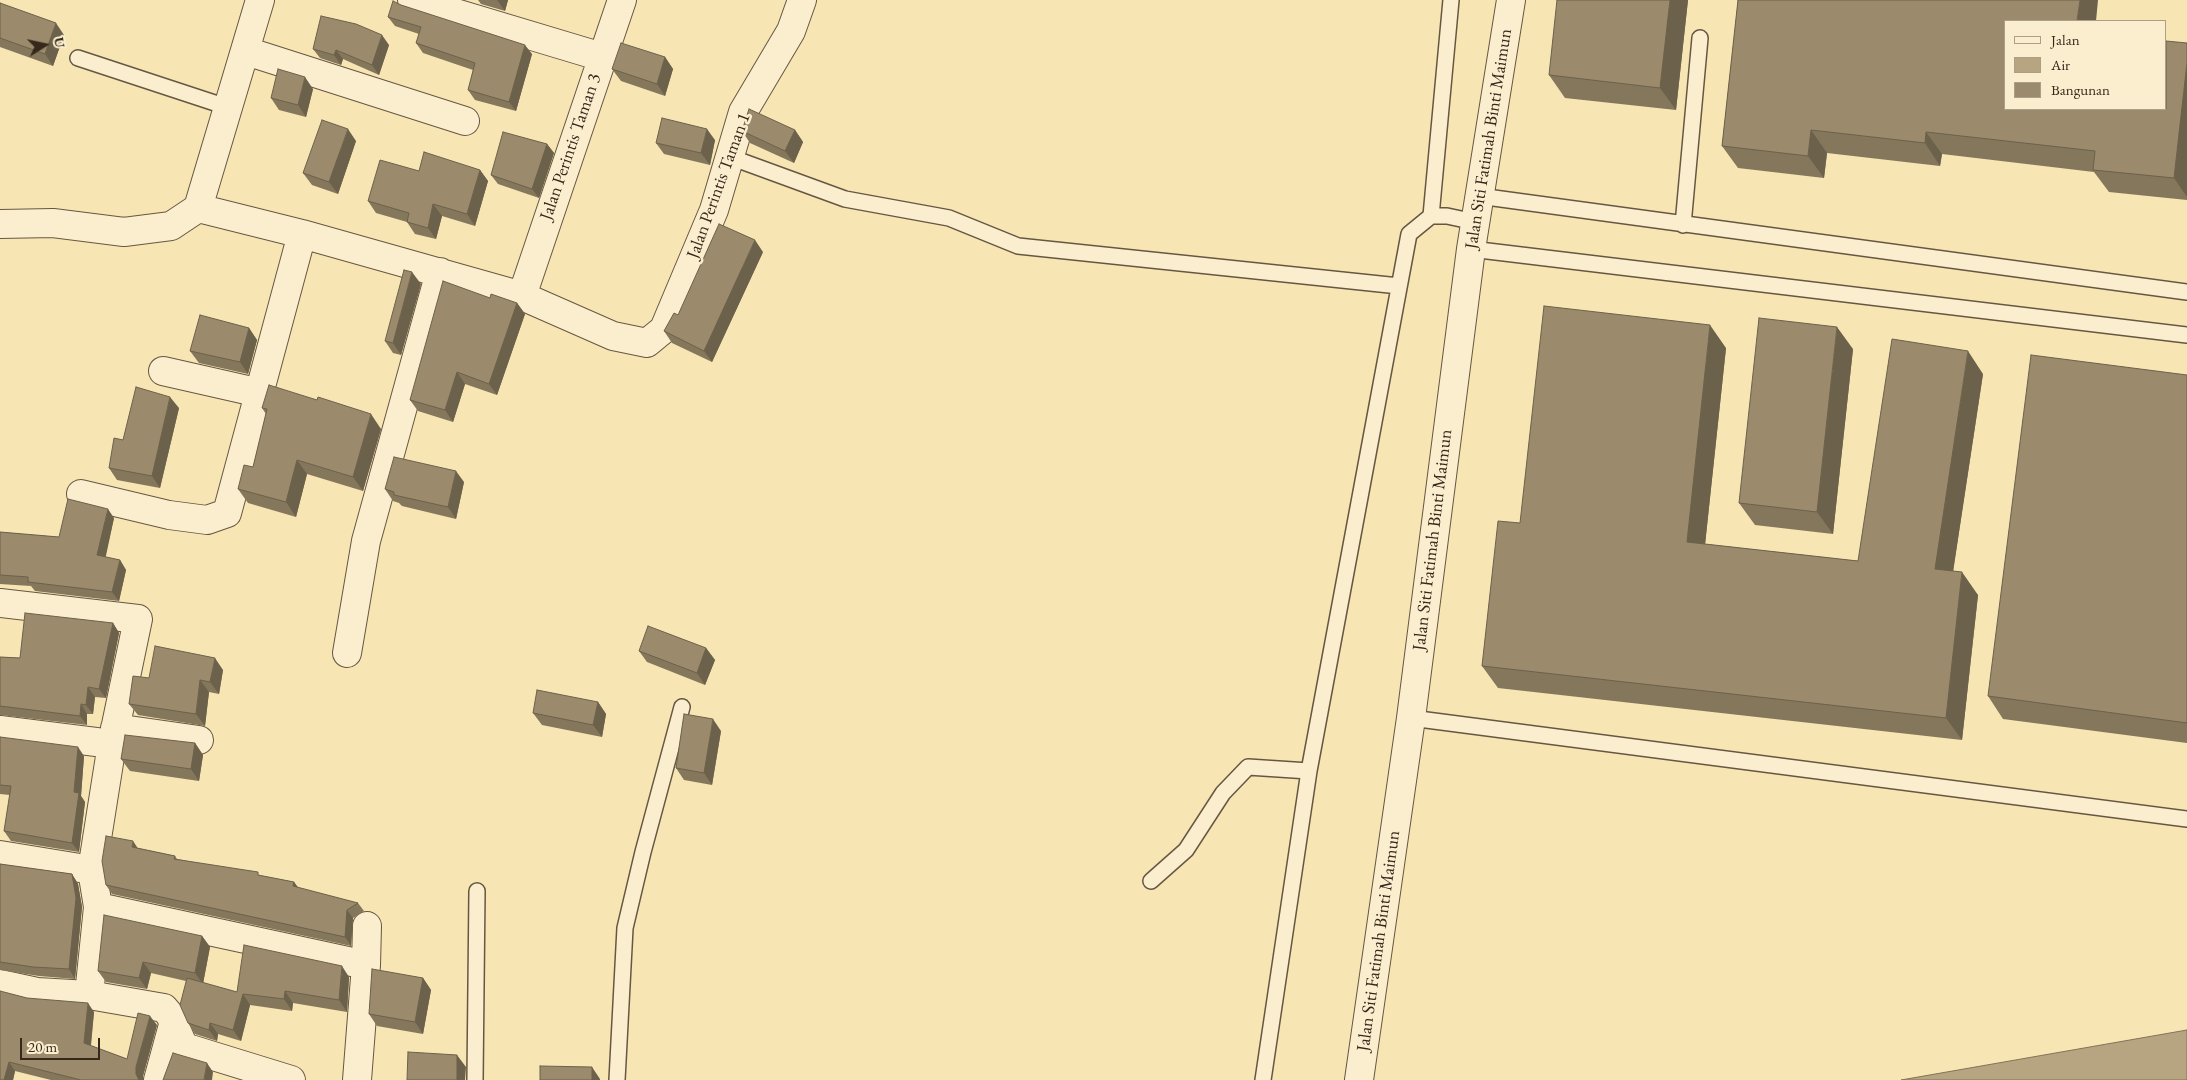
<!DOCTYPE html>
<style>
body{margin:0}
#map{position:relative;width:2187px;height:1080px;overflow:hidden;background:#f7e5b4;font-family:"EB Garamond",serif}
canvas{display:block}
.legend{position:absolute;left:2004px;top:20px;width:162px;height:90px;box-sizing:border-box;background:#faeece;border:1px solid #ac9f87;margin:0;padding:6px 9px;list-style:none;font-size:15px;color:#37281c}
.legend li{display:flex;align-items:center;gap:10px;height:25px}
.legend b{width:25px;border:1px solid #ac9f87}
.north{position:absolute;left:20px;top:20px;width:50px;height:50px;-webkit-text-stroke:4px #faeece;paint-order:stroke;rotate:80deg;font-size:14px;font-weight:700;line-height:20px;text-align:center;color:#37281c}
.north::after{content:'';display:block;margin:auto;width:18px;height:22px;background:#37281c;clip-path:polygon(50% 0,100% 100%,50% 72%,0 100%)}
.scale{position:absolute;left:20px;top:1038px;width:80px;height:22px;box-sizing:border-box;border:2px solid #37281c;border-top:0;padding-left:6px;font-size:15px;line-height:18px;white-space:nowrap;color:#37281c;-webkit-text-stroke:4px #faeece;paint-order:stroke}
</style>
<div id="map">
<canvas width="2187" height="1080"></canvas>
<ul class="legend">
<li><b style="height:6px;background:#faeece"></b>Jalan</li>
<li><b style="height:14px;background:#b6a580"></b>Air</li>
<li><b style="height:14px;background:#9b8a6b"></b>Bangunan</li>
</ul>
<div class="north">U</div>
<div class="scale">20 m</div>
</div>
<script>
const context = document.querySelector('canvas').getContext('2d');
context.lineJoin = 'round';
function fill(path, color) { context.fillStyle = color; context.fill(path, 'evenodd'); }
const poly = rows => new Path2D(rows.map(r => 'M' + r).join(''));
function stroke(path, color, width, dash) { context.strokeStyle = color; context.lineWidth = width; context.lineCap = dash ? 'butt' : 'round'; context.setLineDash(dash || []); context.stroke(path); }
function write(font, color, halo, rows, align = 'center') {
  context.font = font + ' "EB Garamond",serif'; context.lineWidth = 5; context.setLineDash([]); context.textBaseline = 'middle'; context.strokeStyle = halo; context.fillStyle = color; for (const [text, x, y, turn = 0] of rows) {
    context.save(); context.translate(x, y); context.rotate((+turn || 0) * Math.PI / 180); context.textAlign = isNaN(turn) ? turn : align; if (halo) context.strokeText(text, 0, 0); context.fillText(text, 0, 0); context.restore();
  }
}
const water = poly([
 [2187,1030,2187,1080,1901,1080,2187,1030]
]);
fill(water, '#b6a580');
stroke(water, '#837358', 1);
const service = poly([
 [78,58,227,107],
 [730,157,845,199,949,218,1018,246,1399,286],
 [1479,196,2187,292],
 [1431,216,1451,0],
 [1683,225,1700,38],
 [1471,249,2187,335],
 [1411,718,2187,819],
 [1151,881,1186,850,1223,793,1248,767,1309,771],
 [475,1080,477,891],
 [617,1080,625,928,643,852,682,707],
 [1263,1080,1309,771,1409,234,1431,216,1447,216,1475,222]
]);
const minor = poly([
 [412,0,602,57],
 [246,51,465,121],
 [198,208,302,234,522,296,613,336,647,343,664,329,714,210,743,112,791,31,802,0],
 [0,224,53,223,124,232,171,226,198,208,260,0],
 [522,296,622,0],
 [163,371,260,393],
 [81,494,169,515,207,520,227,513,302,234],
 [0,603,138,619,112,744,92,870,98,907,89,995],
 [347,653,366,541,440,272],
 [115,728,199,740],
 [0,730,112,744],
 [0,855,92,870],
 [98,907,366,965],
 [0,984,37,992,89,995,164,1008,170,1015,184,1047,291,1080],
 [158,1080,173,1025],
 [357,1080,366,965,367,926]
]);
const tertiary = poly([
 [1359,1080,1411,718,1471,249,1511,0]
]);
stroke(service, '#675742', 18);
stroke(minor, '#675742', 30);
stroke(tertiary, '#675742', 30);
stroke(service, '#faeece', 15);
stroke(minor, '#faeece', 28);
stroke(tertiary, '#faeece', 28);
fill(poly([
 [478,0,508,0,505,11,481,4],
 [1688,0,1676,110,1565,98,1549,75],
 [1738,0,2006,109,2187,43,2187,200,2109,192,2094,172,1942,154,1940,166,1827,153,1824,178,1738,168,1722,146],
 [0,3,64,35,53,66,0,47],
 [401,5,532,54,516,111,475,100,468,90,473,70,423,53,416,43,419,34,395,26,388,17],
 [389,45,379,75,343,59,341,65,320,58,313,49],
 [665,57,673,69,665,96,621,81,612,69],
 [313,89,306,117,279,110,271,98],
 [795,130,803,142,794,163,750,143,742,131],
 [715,140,710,165,664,154,656,143],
 [356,141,338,194,312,185,303,173],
 [547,144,554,153,539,198,498,184,491,175],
 [480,170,488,181,475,226,442,216,436,239,415,234,407,222,376,213,368,201,419,171],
 [763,252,712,362,672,343,664,331,678,315],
 [421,284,401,355,393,353,385,341],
 [490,298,517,303,525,314,497,395,465,384,453,422,418,411,410,400],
 [249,328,257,340,248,374,199,363,190,351],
 [1726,348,1705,544,1858,561,1983,374,1953,571,1978,595,1962,740,1498,688,1482,666,1520,523],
 [1853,349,1833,534,1755,525,1739,503],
 [2187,375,2187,743,2003,719,1988,696],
 [179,408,160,488,117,480,109,468,123,440],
 [262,408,381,429,363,491,307,474,296,517,248,503,238,489,253,467,266,414],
 [464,482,456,519,402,506,399,503,393,501,385,489],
 [114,518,105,557,120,560,126,570,119,601,35,591,31,586,0,584,0,532,59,537],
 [113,623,119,633,106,698,95,697,93,714,87,714,87,725,0,715,0,657,20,658],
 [706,648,715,660,705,685,647,662,639,651],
 [223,670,219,694,209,692,205,726,138,715,129,704,149,678],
 [598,702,606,714,602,737,542,725,533,713],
 [721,731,712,785,684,780,676,768],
 [0,737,84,756,81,796,85,802,79,852,11,841,4,831,10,795,0,794],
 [195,743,203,755,199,781,130,771,121,759],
 [138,848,175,856,177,859,294,882,298,888,358,903,364,911,353,918,351,946,112,894,106,885],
 [0,864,72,874,78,884,82,907,75,979,39,976,0,970],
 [202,936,210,947,203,983,237,992,349,977,347,1012,293,1003,292,1011,250,1005,241,1041,218,1034,217,1041,195,1034,188,1023,186,981,151,973,147,989,106,982,98,971],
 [423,978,431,990,423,1034,377,1026,369,1014],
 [27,998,94,1012,91,1046,127,1059,157,1025,143,1076,143,1080,51,1080,15,1071,13,1080,0,1080]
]), '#85775c');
fill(poly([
 [497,0,508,0,505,11],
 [1670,0,1688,0,1676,110,1660,88],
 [2080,0,2098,0,2096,21,2077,21],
 [56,23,64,35,53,66,45,54],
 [382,35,389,45,379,75,372,65],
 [525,45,532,54,516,111,509,102],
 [336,50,343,59,341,65,334,55],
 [665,57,673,69,665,96,657,84],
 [2187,63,2187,197,2174,178],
 [305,77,313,89,306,117,298,105],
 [348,129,356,141,338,194,329,182],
 [707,129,715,140,710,165,701,153],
 [795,130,803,142,794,163,785,151],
 [1811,130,1827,153,1824,178,1808,156],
 [1926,132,1942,154,1940,166,1925,143],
 [547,144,554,153,539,198,532,189],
 [480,170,488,181,475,226,467,214],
 [433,204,442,216,436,239,428,228],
 [755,240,763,252,712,362,704,351],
 [412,272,421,284,401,355,393,343],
 [517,303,525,314,497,395,489,384],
 [1710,325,1726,348,1703,564,1687,542],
 [1837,327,1853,349,1833,534,1817,512],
 [249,328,257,340,248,374,240,362],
 [1968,351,1983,374,1950,592,1935,569],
 [457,372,465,384,453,422,445,410],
 [170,397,179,408,160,488,152,476],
 [371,414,381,429,363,491,353,477],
 [297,460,307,474,296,517,286,502],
 [456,471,464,482,456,519,448,507],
 [108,509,114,518,104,565,97,555],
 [120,560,126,570,119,601,112,592],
 [1962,572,1978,595,1962,740,1946,718],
 [113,623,119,633,106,698,99,689],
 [706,648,715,660,705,685,697,673],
 [215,658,223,670,219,694,210,682],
 [200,680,209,692,205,726,196,714],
 [88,687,95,697,93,714,86,705],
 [598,702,606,714,602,737,593,725],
 [81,704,87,714,87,725,80,716],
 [713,719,721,731,712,785,704,773],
 [195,743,203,755,199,781,191,769],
 [78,747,84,756,81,796,85,802,79,852,72,843,74,792],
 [133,841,139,850,132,847],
 [72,874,78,884,82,907,75,979,69,969],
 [294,882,300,890,293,886],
 [347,910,353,918,351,946,345,937],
 [202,936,210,947,203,984,195,973],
 [143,962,151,973,147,989,139,978],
 [342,966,349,977,347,1012,339,1000],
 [423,978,431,990,423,1034,415,1022],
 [285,991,293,1003,292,1011,284,999],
 [243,994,250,1005,241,1041,233,1030],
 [88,1003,94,1012,90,1052,84,1043],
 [150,1016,157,1025,143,1076,143,1080,139,1080,136,1074,136,1067],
 [210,1023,218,1034,217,1041,209,1030],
 [457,1055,466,1067,465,1080,457,1080],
 [9,1062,15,1071,13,1080,4,1080],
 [207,1063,213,1072,212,1080,204,1080],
 [592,1067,600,1079,600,1080,592,1080]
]), '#6c614b');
const building = poly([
 [1557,0,1670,0,1660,88,1549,75,1557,0],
 [1738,0,2080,0,2077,21,2006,21,2006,109,2166,109,2166,41,2187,43,2187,63,2174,178,2093,170,2095,151,1926,132,1925,143,1811,130,1808,156,1722,146,1738,0],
 [393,1,401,5,525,45,509,102,468,90,475,63,416,43,421,27,388,17,393,1],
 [0,3,56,23,45,54,0,38,0,3],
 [321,16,356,24,382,35,372,65,336,50,334,55,313,49,321,16],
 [621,43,665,57,657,84,612,69,621,43],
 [278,69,305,77,298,105,271,98,278,69],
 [749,109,795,130,785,151,742,131,749,109],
 [662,118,707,129,701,153,656,143,662,118],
 [322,120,348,129,329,182,303,173,322,120],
 [503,132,547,144,532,189,491,175,503,132],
 [424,152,480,170,467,214,433,204,428,228,407,222,409,213,368,201,380,160,419,171,424,152],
 [719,224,755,240,704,351,664,331,674,313,678,315,719,224],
 [404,270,412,272,393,343,385,341,404,270],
 [443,281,490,298,491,294,517,303,489,384,457,372,445,410,410,400,443,281],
 [1544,306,1710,325,1687,542,1858,561,1892,339,1968,351,1935,569,1962,572,1946,718,1482,666,1498,521,1520,523,1544,306],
 [200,315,249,328,240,362,190,351,200,315],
 [1759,318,1837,327,1817,512,1739,503,1759,318],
 [2031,355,2187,375,2187,723,1988,696,2031,355],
 [269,385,317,400,318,397,371,414,353,477,297,460,286,502,238,489,244,465,253,467,267,409,262,408,269,385],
 [136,387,170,397,152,476,109,468,114,438,123,440,136,387],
 [394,457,456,471,448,507,394,495,394,492,385,489,394,457],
 [68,499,108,509,97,555,120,560,112,592,28,582,28,577,0,575,0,532,59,537,68,499],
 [25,613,113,623,99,689,88,687,86,705,81,704,80,716,0,706,0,657,20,658,25,613],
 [648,626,706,648,697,673,639,651,648,626],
 [155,646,215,658,210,682,200,680,196,714,129,704,133,676,149,678,155,646],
 [537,690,598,702,593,725,533,713,537,690],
 [684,714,713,719,704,773,676,768,684,714],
 [125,735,195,743,191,769,121,759,125,735],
 [0,737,78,747,74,792,79,793,72,843,4,831,11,786,0,785,0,737],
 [106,836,133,841,132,847,175,856,174,859,258,872,258,875,294,882,293,886,358,903,347,910,345,937,106,885,102,861,106,836],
 [0,864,72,874,76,898,69,969,33,967,0,962,0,864],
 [104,915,202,936,195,973,143,962,139,978,98,971,104,915],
 [244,945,342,966,339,1000,285,991,284,999,243,994,233,1030,210,1023,209,1030,188,1023,180,1005,187,978,237,992,244,945],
 [372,969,423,978,415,1022,369,1014,372,969],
 [0,991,27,998,88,1003,84,1043,127,1059,138,1013,150,1016,136,1067,136,1074,139,1080,81,1080,9,1062,4,1080,0,1080,0,991],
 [408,1052,457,1055,457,1080,407,1080,408,1052],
 [173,1053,207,1063,204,1080,163,1080,173,1053],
 [540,1066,592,1067,592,1080,540,1080,540,1066]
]);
fill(building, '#9b8a6b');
stroke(building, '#6c614b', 1);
write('18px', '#37281c', '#faeece', [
 ["Jalan Siti Fatimah Binti Maimun",1489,139,-81],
 ["Jalan Perintis Taman 3",571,147,-71],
 ["Jalan Perintis Taman 1",719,186,-70],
 ["Jalan Siti Fatimah Binti Maimun",1433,540,-83],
 ["Jalan Siti Fatimah Binti Maimun",1379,941,-82]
]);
</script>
